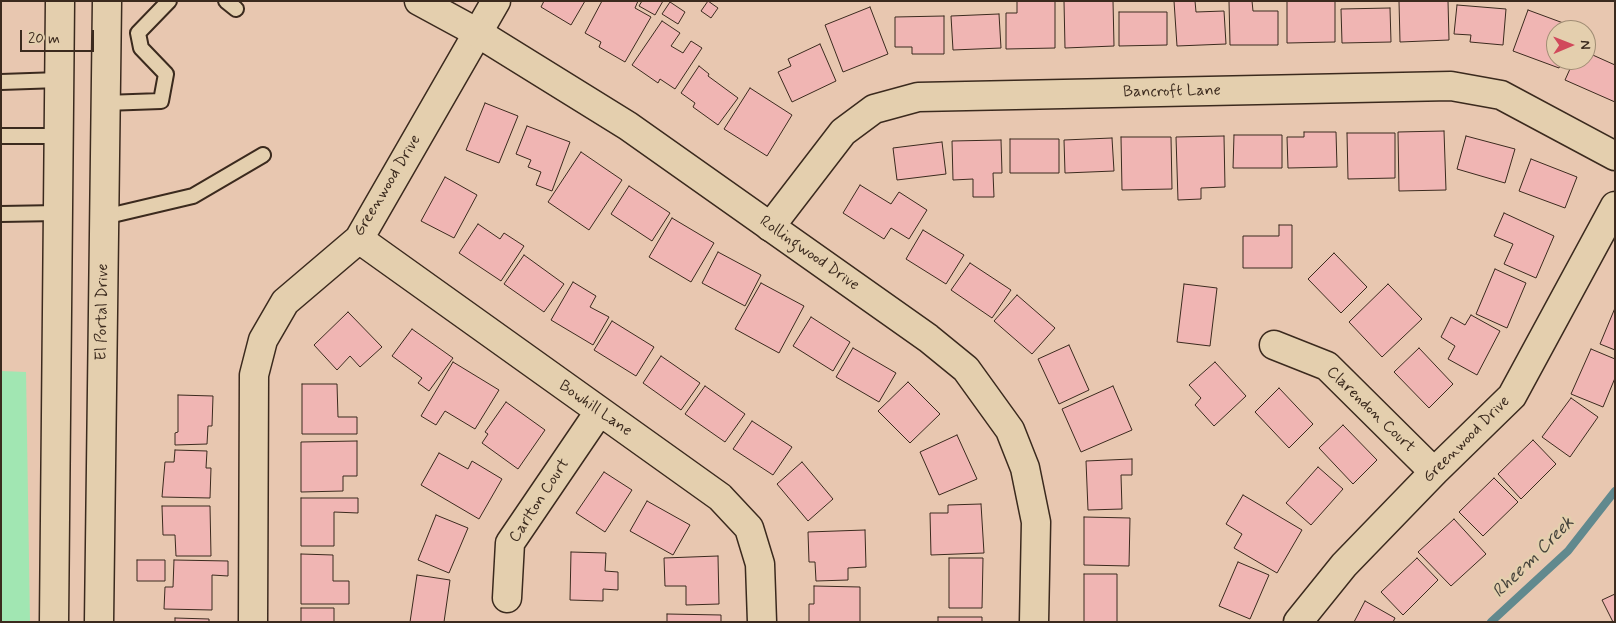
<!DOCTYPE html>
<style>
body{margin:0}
#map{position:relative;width:1616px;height:623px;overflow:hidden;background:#e8c7b0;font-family:Mynerve,sans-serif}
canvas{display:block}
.frame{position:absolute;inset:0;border:2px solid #3b2a1e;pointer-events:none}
.north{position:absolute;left:1546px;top:20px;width:50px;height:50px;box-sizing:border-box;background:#e4cfae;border:1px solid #a08d74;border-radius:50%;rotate:89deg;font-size:14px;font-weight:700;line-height:20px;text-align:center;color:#3b2a1e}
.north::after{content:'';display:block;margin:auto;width:18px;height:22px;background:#d1495b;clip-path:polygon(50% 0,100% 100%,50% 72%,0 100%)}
.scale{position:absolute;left:20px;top:30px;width:74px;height:22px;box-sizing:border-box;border:2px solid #3b2a1e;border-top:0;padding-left:6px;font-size:15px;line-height:18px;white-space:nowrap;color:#3b2a1e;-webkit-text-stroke:4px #e4cfae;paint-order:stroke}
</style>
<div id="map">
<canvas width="1616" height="623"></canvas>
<div class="frame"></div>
<div class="north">N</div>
<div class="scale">20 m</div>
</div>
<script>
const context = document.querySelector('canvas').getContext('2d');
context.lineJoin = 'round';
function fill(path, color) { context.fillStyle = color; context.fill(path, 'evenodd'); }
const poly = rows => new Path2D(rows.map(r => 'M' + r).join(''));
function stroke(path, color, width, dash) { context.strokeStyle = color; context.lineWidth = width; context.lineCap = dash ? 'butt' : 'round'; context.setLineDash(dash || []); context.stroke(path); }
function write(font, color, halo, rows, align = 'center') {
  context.font = font + ' Mynerve,sans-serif'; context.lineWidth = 5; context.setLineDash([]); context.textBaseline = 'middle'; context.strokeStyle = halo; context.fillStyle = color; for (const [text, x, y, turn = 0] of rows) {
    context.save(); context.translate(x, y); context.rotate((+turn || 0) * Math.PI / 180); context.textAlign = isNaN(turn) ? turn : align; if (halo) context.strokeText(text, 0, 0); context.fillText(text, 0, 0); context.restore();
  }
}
fill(poly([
 [1,371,26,372,30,622,1,622]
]), '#a1e6b2');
stroke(poly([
 [1491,622,1568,551,1615,491]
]), '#61898e', 8);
const building = poly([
 [544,1,585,1,571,25,541,7,544,1],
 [602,1,638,1,635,8,651,17,625,62,599,47,601,42,585,33,602,1],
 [642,1,663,1,655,15,639,6,642,1],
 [708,1,718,8,711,18,701,11,708,1],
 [1017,1,1055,1,1055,48,1006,49,1006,13,1017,13,1017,1],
 [1064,1,1113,1,1114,46,1065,48,1064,1],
 [1174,1,1195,1,1196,12,1224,11,1226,44,1177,46,1174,1],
 [1229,1,1252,1,1253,11,1278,11,1278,45,1230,45,1229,1],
 [1287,1,1335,1,1335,42,1287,43,1287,1],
 [1399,1,1448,1,1449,40,1400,42,1399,1],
 [670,2,685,12,678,24,662,14,670,2],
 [1457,5,1506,9,1503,45,1470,42,1471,35,1454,34,1457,5],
 [870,7,888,54,843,72,825,25,870,7],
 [1390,8,1391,42,1342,43,1341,9,1390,8],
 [1528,10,1574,27,1573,30,1556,30,1556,60,1562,60,1559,68,1513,51,1528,10],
 [1119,12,1167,12,1167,45,1119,46,1119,12],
 [999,14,1001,48,953,50,951,16,999,14],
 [944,16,944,54,912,54,912,47,895,47,895,17,944,16],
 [662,21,680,33,671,46,683,53,691,41,702,48,675,89,660,79,658,83,632,65,662,21],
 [820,44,836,81,792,102,778,72,791,66,788,59,820,44],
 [1586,52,1615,65,1615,102,1565,80,1574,60,1586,60,1586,52],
 [699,66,709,74,708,76,738,98,718,125,693,107,695,103,681,93,699,66],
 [750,88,792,115,767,156,724,129,750,88],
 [485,103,518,116,499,163,466,150,485,103],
 [527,126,570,142,552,191,536,185,541,172,528,167,531,160,516,154,527,126],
 [1444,131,1446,190,1399,191,1398,132,1444,131],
 [1304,132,1336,132,1337,167,1288,168,1287,137,1304,137,1304,132],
 [1347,133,1395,133,1395,178,1348,179,1347,133],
 [1234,135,1282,135,1282,168,1233,168,1234,135],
 [1224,136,1225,187,1201,188,1201,199,1178,200,1176,137,1224,136],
 [1466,136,1515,149,1505,183,1457,169,1466,136],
 [1121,137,1171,137,1172,189,1122,190,1121,137],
 [1112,138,1114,171,1065,173,1064,140,1112,138],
 [1010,139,1059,139,1059,173,1010,173,1010,139],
 [1001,140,1002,173,993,173,994,197,973,197,973,179,953,180,952,141,1001,140],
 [942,142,946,174,897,180,893,148,942,142],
 [581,152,622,180,589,230,548,202,581,152],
 [1531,159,1577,177,1565,208,1519,191,1531,159],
 [445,177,477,195,454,238,421,221,445,177],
 [860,185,891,204,899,192,927,210,909,239,891,228,884,239,843,213,860,185],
 [629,186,670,213,652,241,611,214,629,186],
 [1504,213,1554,236,1536,278,1504,264,1513,244,1494,236,1504,213],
 [672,218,714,243,691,282,649,257,672,218],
 [478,224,500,239,504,233,524,246,501,281,459,253,478,224],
 [1279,225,1292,225,1292,268,1243,268,1243,236,1279,236,1279,225],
 [923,230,964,255,946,284,906,259,923,230],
 [718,252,761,275,745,306,702,283,718,252],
 [1334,253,1367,287,1341,313,1308,279,1334,253],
 [524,255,564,284,544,312,504,284,524,255],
 [970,263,1011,290,992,318,951,290,970,263],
 [1495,269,1526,283,1507,328,1476,314,1495,269],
 [573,282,596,296,590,307,609,317,593,345,551,320,573,282],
 [761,283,804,306,779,353,735,329,761,283],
 [1184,284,1217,288,1210,346,1177,342,1184,284],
 [1388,284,1422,319,1382,357,1349,322,1388,284],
 [1017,295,1055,328,1032,354,994,321,1017,295],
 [1615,308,1615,350,1600,344,1615,308],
 [348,312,382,347,360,367,350,356,337,370,314,345,348,312],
 [1471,315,1500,331,1477,375,1448,359,1455,346,1441,337,1451,317,1465,325,1471,315],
 [811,317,850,342,833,371,793,346,811,317],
 [612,321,654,347,636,376,594,350,612,321],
 [412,329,453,358,429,391,418,383,422,378,392,356,412,329],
 [1069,345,1089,390,1059,404,1038,359,1069,345],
 [853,348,896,373,879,402,836,377,853,348],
 [1419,348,1453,384,1429,408,1394,372,1419,348],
 [1591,349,1615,359,1615,378,1603,407,1571,394,1591,349],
 [661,356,700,383,681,410,643,383,661,356],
 [453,362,499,390,475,429,445,411,436,425,421,416,453,362],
 [1215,362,1246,396,1214,426,1195,405,1201,398,1189,385,1215,362],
 [908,382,940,414,910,443,878,411,908,382],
 [302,384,337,384,338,417,357,417,357,434,302,434,302,384],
 [705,386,745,414,725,442,685,414,705,386],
 [1113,386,1132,430,1081,452,1062,409,1113,386],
 [1279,388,1313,424,1289,448,1255,412,1279,388],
 [178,395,213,396,212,426,208,426,207,444,175,445,175,433,178,432,178,395],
 [1571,398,1598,417,1570,457,1542,437,1571,398],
 [506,402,545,430,518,469,482,443,488,434,485,432,506,402],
 [752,421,792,447,773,475,733,449,752,421],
 [1343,425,1377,460,1353,484,1319,448,1343,425],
 [957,435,977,479,939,495,920,452,957,435],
 [1533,440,1556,464,1521,499,1498,474,1533,440],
 [357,441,357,476,343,476,343,491,301,492,301,442,357,441],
 [175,450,207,451,206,468,211,468,210,498,162,497,165,462,174,462,175,450],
 [439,453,468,469,472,461,502,479,479,519,421,485,439,453],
 [1132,459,1132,475,1121,475,1122,509,1088,510,1086,461,1132,459],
 [802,462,833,499,808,521,777,484,802,462],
 [1318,467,1343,489,1311,525,1286,503,1318,467],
 [604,472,632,490,605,532,576,513,604,472],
 [1494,478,1518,502,1483,536,1459,512,1494,478],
 [1243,495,1302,530,1277,573,1234,548,1242,534,1226,524,1243,495],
 [301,498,358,498,358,513,334,512,334,546,301,546,301,498],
 [647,501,690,525,673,555,630,531,647,501],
 [981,504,984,553,931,555,930,513,948,513,948,505,981,504],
 [162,506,210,506,211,556,176,556,175,535,163,535,162,506],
 [436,515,468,528,449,573,418,560,436,515],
 [1084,517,1130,518,1129,566,1084,565,1084,517],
 [1454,519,1486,554,1451,586,1418,552,1454,519],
 [865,530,866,567,848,568,848,580,816,581,815,562,809,562,808,532,865,530],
 [571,552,606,553,605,571,618,572,618,590,603,589,603,601,570,600,571,552],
 [301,554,333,555,333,581,349,581,349,604,301,604,301,554],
 [718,556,719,604,686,605,686,586,665,586,664,558,718,556],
 [949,558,983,558,982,608,949,608,949,558],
 [1417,558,1438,580,1403,615,1381,592,1417,558],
 [137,560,165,560,165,581,137,581,137,560],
 [174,560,228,561,228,576,212,575,212,610,164,609,165,587,173,587,174,560],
 [1238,562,1269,575,1250,619,1219,606,1238,562],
 [1084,574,1117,574,1117,622,1084,622,1084,574],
 [417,575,450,580,444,622,410,622,417,575],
 [814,586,860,587,860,622,809,622,809,604,814,604,814,586],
 [1615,594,1615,622,1613,622,1602,600,1615,594],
 [1365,601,1395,618,1393,622,1354,622,1365,601],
 [301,608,334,608,334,622,301,622,301,608],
 [667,614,721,615,721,622,667,622,667,614],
 [938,617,982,617,982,622,938,622,938,617],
 [175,618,209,619,209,622,175,622,175,618]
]);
fill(building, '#f0b5b3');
stroke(building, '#3b2a1e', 1);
const lane = poly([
 [226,1,236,9],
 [1,82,59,80],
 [105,103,161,101,166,74,141,48,138,33,169,1],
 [1,136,59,136],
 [1,214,58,213],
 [104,217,193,196,263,155]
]);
const street = poly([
 [770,227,843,132,874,109,918,97,1451,86,1501,95,1615,156],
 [359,239,720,497,749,528,760,564,762,622],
 [1274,345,1327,366,1434,472],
 [507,598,510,543,599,412],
 [253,622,254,375,263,340,285,302,359,239,496,1],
 [1298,622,1344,565,1434,472,1512,396,1615,206]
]);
const secondary = poly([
 [419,1,478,33,628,126,928,338,966,369,1010,430,1025,468,1036,522,1034,622],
 [54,622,60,1],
 [99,622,107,1]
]);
stroke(lane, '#3b2a1e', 18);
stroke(street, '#3b2a1e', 31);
stroke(secondary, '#3b2a1e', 31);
stroke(lane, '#e4cfae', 14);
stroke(street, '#e4cfae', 28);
stroke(secondary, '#e4cfae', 28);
write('16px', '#3b2a1e', '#e4cfae', [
 ["Bancroft Lane",1172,92,-1],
 ["Greenwood Drive",388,186,-59],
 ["Rollingwood Drive",809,254,35],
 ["El Portal Drive",103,312,-89],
 ["Bowhill Lane",595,409,35],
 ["Clarendon Court",1370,410,44],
 ["Greenwood Drive",1467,440,-45],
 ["Carlton Court",540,501,-57]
]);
write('italic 18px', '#44423a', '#e4cfae', [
 ["Rheem Creek",1534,558,-45]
]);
</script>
